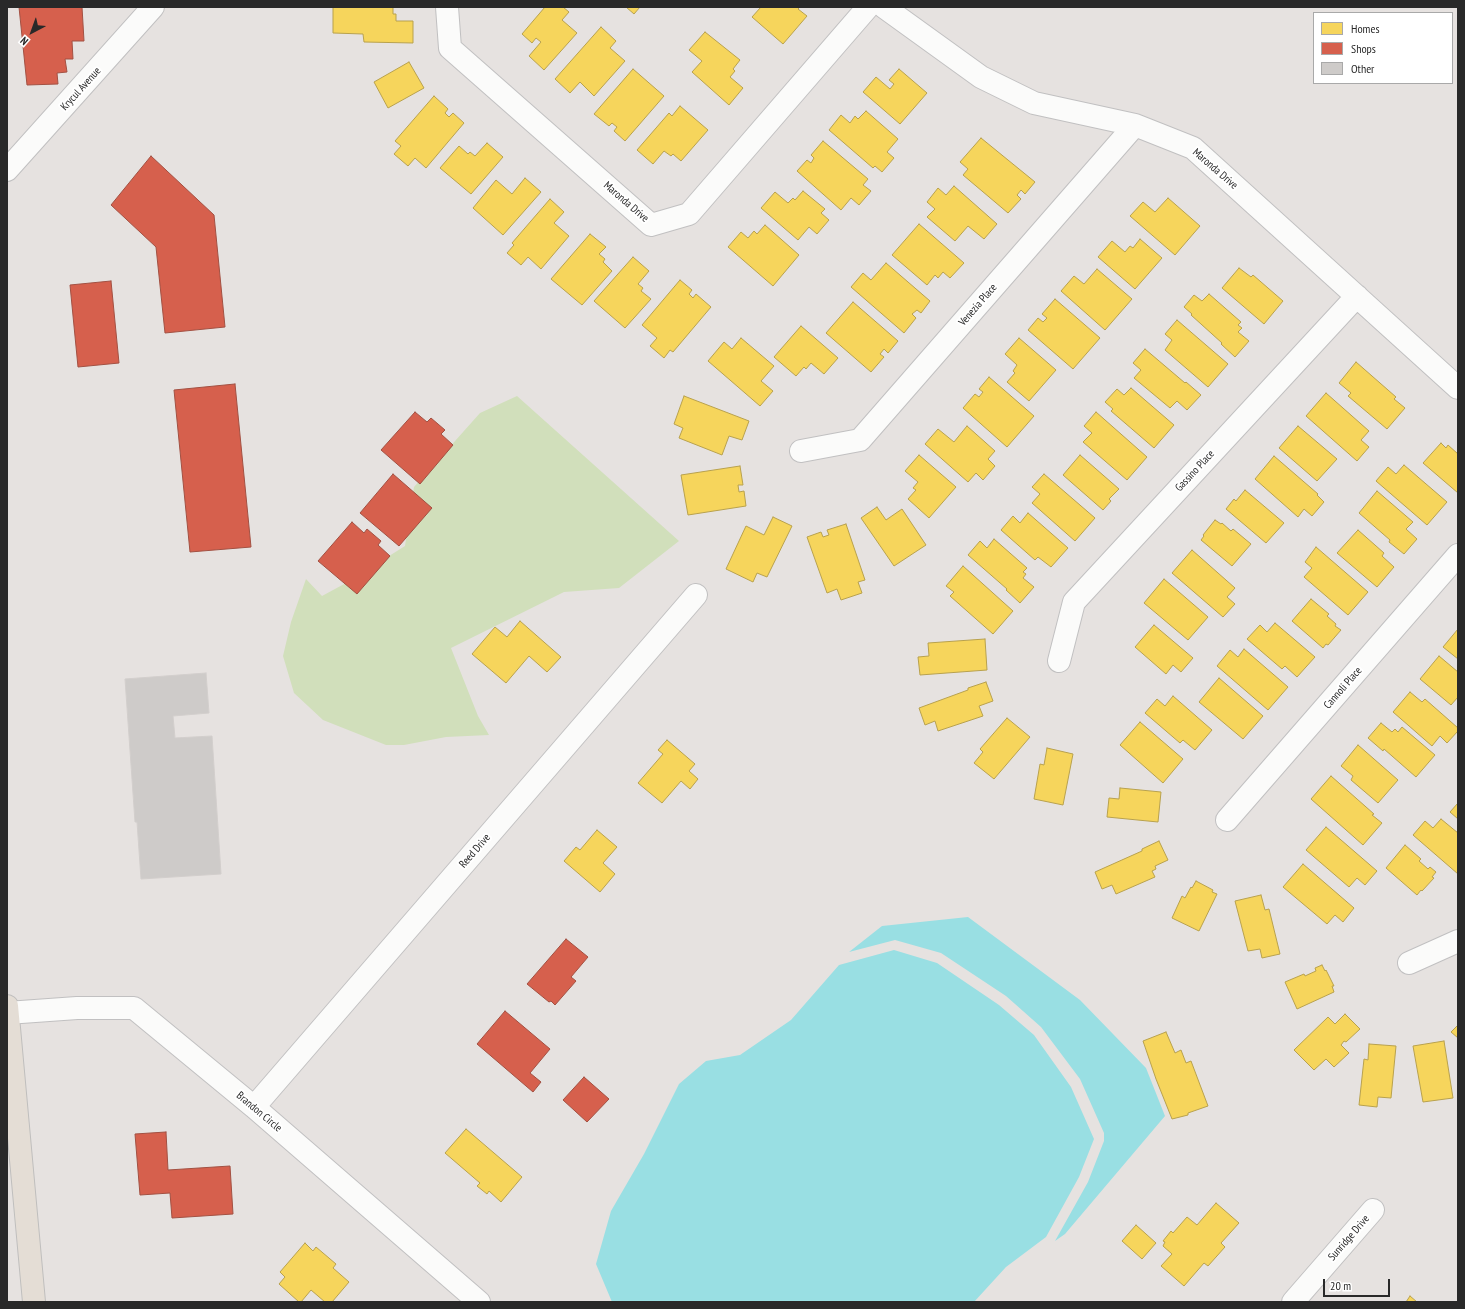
<!DOCTYPE html>
<style>
body{margin:0}
#map{position:relative;width:1465px;height:1309px;overflow:hidden;background:#e6e2e0;font-family:"PT Sans Narrow",sans-serif}
canvas{display:block}
.frame{position:absolute;inset:0;border:8px solid #292929;pointer-events:none}
.legend{position:absolute;left:1313px;top:12px;width:140px;height:72px;box-sizing:border-box;background:#fff;border:1px solid #a9a9a9;margin:0;padding:5px 7px;list-style:none;font-size:12px;color:#292929}
.legend li{display:flex;align-items:center;gap:8px;height:20px}
.legend b{width:20px;border:1px solid #a9a9a9}
.north{position:absolute;left:12px;top:12px;width:40px;height:40px;-webkit-text-stroke:3px #fff;paint-order:stroke;rotate:221deg;font-size:11px;font-weight:700;line-height:16px;text-align:center;color:#292929}
.north::after{content:'';display:block;margin:auto;width:14px;height:18px;background:#292929;clip-path:polygon(50% 0,100% 100%,50% 72%,0 100%)}
.scale{position:absolute;left:1323px;top:1279px;width:67px;height:18px;box-sizing:border-box;border:2px solid #292929;border-top:0;padding-left:5px;font-size:12px;line-height:14px;white-space:nowrap;color:#292929;-webkit-text-stroke:3px #fff;paint-order:stroke}
</style>
<div id="map">
<canvas width="1465" height="1309"></canvas>
<div class="frame"></div>
<ul class="legend">
<li><b style="height:11px;background:#f6d55c"></b>Homes</li>
<li><b style="height:11px;background:#d6604d"></b>Shops</li>
<li><b style="height:11px;background:#cecbc9"></b>Other</li>
</ul>
<div class="north">N</div>
<div class="scale">20 m</div>
</div>
<script>
const context = document.querySelector('canvas').getContext('2d');
context.lineJoin = 'round';
function fill(path, color) { context.fillStyle = color; context.fill(path, 'evenodd'); }
const poly = rows => new Path2D(rows.map(r => 'M' + r).join(''));
function stroke(path, color, width, dash) { context.strokeStyle = color; context.lineWidth = width; context.lineCap = dash ? 'butt' : 'round'; context.setLineDash(dash || []); context.stroke(path); }
function write(font, color, halo, rows, align = 'center') {
  context.font = font + ' "PT Sans Narrow",sans-serif'; context.lineWidth = 4; context.setLineDash([]); context.textBaseline = 'middle'; context.strokeStyle = halo; context.fillStyle = color; for (const [text, x, y, turn = 0] of rows) {
    context.save(); context.translate(x, y); context.rotate((+turn || 0) * Math.PI / 180); context.textAlign = isNaN(turn) ? turn : align; if (halo) context.strokeText(text, 0, 0); context.fillText(text, 0, 0); context.restore();
  }
}
fill(poly([
 [517,396,679,541,619,588,564,592,451,648,478,716,489,735,446,737,404,745,386,745,323,720,294,693,283,656,291,622,306,579,322,596,346,583,405,546,414,487,480,413]
]), '#d1dfbb');
fill(poly([
 [968,917,1080,1000,1146,1068,1165,1116,1065,1234,1055,1241,1088,1182,1104,1141,1104,1133,1080,1079,1041,1027,1006,996,941,953,895,940,849,952,882,926],
 [894,950,937,963,999,1005,1034,1035,1071,1087,1094,1139,1079,1177,1046,1237,1006,1267,974,1302,612,1302,596,1264,611,1211,644,1154,679,1084,706,1061,740,1055,791,1020,839,965]
]), '#99dfe3');
const homes = poly([
 [333,7,393,7,393,14,396,14,396,21,413,21,413,43,364,42,363,34,333,33,333,7],
 [545,7,563,7,569,12,562,20,577,33,544,70,529,56,541,42,536,38,532,43,522,34,545,7],
 [626,7,640,7,634,14,626,7],
 [761,7,800,7,798,9,807,16,783,44,752,17,761,7],
 [601,27,616,41,610,48,625,61,594,96,580,82,570,93,555,79,601,27],
 [705,32,740,60,733,69,735,71,730,77,743,88,729,105,692,72,702,61,689,50,705,32],
 [409,62,424,88,388,108,374,82,409,62],
 [633,69,664,96,625,141,614,131,617,127,612,123,609,126,594,114,633,69],
 [899,69,927,93,900,124,863,92,876,77,890,89,894,84,889,80,899,69],
 [434,96,448,109,445,113,449,117,453,113,464,123,426,168,415,158,408,166,394,154,401,146,395,141,434,96],
 [680,106,708,130,681,161,673,154,671,156,664,151,653,164,637,150,669,113,672,116,680,106],
 [866,111,898,139,887,152,894,158,882,172,875,166,873,168,829,130,841,115,850,123,855,116,858,119,866,111],
 [981,138,1035,182,1025,194,1021,190,1017,195,1021,199,1008,213,963,175,968,169,960,162,981,138],
 [823,141,868,179,863,185,871,191,859,205,851,198,841,210,797,171,807,160,811,163,814,158,811,155,823,141],
 [487,143,503,157,471,194,440,168,459,146,468,154,470,152,475,156,487,143],
 [525,178,541,192,503,235,473,208,496,180,512,194,525,178],
 [954,186,997,224,984,239,968,226,955,241,927,217,935,209,927,202,938,188,946,195,954,186],
 [803,191,825,209,821,213,829,220,817,234,809,227,798,240,761,208,775,192,788,203,793,198,795,200,803,191],
 [1168,198,1200,226,1175,255,1130,216,1143,202,1155,212,1168,198],
 [550,199,564,212,554,223,569,236,541,269,528,257,521,265,507,253,514,245,512,243,550,199],
 [919,224,964,263,950,278,943,272,938,278,935,275,927,285,892,255,919,224],
 [765,225,799,255,773,286,728,247,741,232,748,238,754,231,757,234,765,225],
 [590,234,606,247,599,254,605,259,603,262,612,271,582,305,551,279,590,234],
 [1140,239,1162,258,1135,289,1098,257,1112,241,1125,252,1130,246,1133,248,1140,239],
 [633,257,649,271,638,284,643,288,641,291,651,299,625,328,594,301,633,257],
 [886,263,930,301,921,313,917,310,912,314,916,318,904,333,851,287,863,273,871,280,886,263],
 [1239,268,1251,277,1253,275,1283,301,1264,324,1222,288,1239,268],
 [1097,269,1132,299,1105,330,1061,291,1074,276,1084,284,1097,269],
 [680,280,692,290,689,294,693,298,696,294,711,307,673,352,670,350,664,358,650,346,657,338,642,325,680,280],
 [1209,294,1241,322,1238,325,1242,328,1238,332,1249,341,1235,357,1221,344,1222,343,1191,315,1192,314,1184,307,1194,295,1202,301,1209,294],
 [1055,299,1100,338,1073,369,1028,330,1038,318,1043,322,1047,318,1042,314,1055,299],
 [853,302,898,341,888,353,884,349,880,354,884,357,871,372,826,333,853,302],
 [1177,320,1228,364,1208,387,1165,350,1172,340,1165,334,1177,320],
 [801,326,838,358,824,374,811,363,806,369,804,367,796,376,774,357,801,326],
 [741,338,774,366,761,381,773,391,760,406,708,361,724,342,732,349,741,338],
 [1019,338,1056,370,1029,401,1007,382,1015,373,1013,371,1017,365,1005,354,1019,338],
 [1145,349,1185,383,1186,382,1201,395,1187,410,1177,401,1170,408,1134,378,1141,370,1133,363,1145,349],
 [1356,362,1396,397,1394,399,1405,408,1387,429,1348,396,1351,393,1339,383,1356,362],
 [989,377,1034,416,1007,447,963,408,975,394,979,397,983,392,979,389,989,377],
 [1131,388,1174,425,1154,448,1111,411,1113,409,1105,402,1117,389,1124,395,1131,388],
 [1326,393,1369,431,1361,440,1369,447,1357,461,1306,416,1326,393],
 [684,396,749,421,742,440,729,436,722,455,679,438,683,428,674,424,684,396],
 [1096,412,1147,457,1127,480,1083,442,1092,433,1084,426,1096,412],
 [967,426,995,451,988,459,995,466,983,480,976,473,968,482,925,444,938,429,954,442,967,426],
 [1298,426,1337,459,1317,481,1279,448,1298,426],
 [1441,443,1446,448,1448,445,1458,454,1458,493,1423,463,1441,443],
 [919,455,956,487,929,518,908,499,916,490,913,488,918,482,905,471,919,455],
 [1080,455,1119,489,1109,499,1111,501,1103,510,1063,475,1080,455],
 [1274,456,1318,494,1317,495,1324,502,1312,516,1304,509,1298,517,1255,479,1274,456],
 [1404,465,1447,502,1427,525,1376,481,1388,467,1396,474,1404,465],
 [740,466,743,485,738,485,739,492,744,491,746,506,688,515,681,475,740,466],
 [1044,474,1095,518,1075,541,1032,503,1040,494,1032,487,1044,474],
 [1245,490,1284,523,1266,543,1226,509,1234,499,1236,501,1245,490],
 [1377,491,1413,522,1406,529,1417,539,1404,554,1389,542,1390,540,1359,513,1377,491],
 [877,507,886,520,902,509,926,545,894,566,861,518,877,507],
 [1028,513,1068,548,1051,567,1038,557,1035,560,1001,530,1013,516,1020,523,1028,513],
 [773,517,792,526,767,577,757,573,753,582,726,569,746,526,764,535,773,517],
 [1215,520,1221,524,1222,523,1231,531,1233,529,1251,544,1232,566,1201,540,1204,536,1203,535,1215,520],
 [846,524,865,580,858,582,862,593,841,600,837,589,827,593,807,537,821,532,823,537,829,535,827,530,846,524],
 [1358,530,1384,553,1382,556,1394,567,1377,587,1337,553,1358,530],
 [994,539,1027,568,1023,572,1026,574,1023,578,1034,587,1020,603,1006,590,1007,589,968,555,980,541,987,548,994,539],
 [1316,547,1368,592,1348,615,1304,577,1312,568,1305,562,1316,547],
 [1192,550,1235,588,1227,597,1235,604,1223,617,1172,573,1192,550],
 [963,566,1013,611,993,634,950,596,954,592,946,586,963,566],
 [1164,579,1208,617,1188,640,1144,603,1164,579],
 [1311,599,1329,614,1327,616,1336,624,1335,626,1341,630,1328,645,1326,644,1323,648,1292,621,1311,599],
 [520,621,561,657,547,672,529,656,506,683,472,654,495,627,507,637,520,621],
 [1275,623,1315,657,1297,677,1285,666,1282,669,1247,639,1260,625,1267,632,1275,623],
 [1154,625,1193,658,1181,672,1173,665,1166,674,1135,647,1154,625],
 [1458,629,1458,659,1443,647,1458,629],
 [985,639,987,670,920,675,918,657,929,656,928,643,985,639],
 [1244,649,1288,687,1268,710,1217,666,1230,650,1238,657,1244,649],
 [1439,656,1458,672,1458,697,1451,705,1420,679,1439,656],
 [1219,678,1263,716,1243,739,1199,702,1219,678],
 [986,682,993,701,979,706,983,716,938,731,935,721,925,725,919,708,968,690,968,688,986,682],
 [1410,692,1422,702,1425,699,1458,728,1458,731,1447,743,1440,736,1432,746,1393,712,1410,692],
 [1173,696,1212,730,1195,750,1183,740,1180,743,1145,713,1157,699,1165,706,1173,696],
 [1007,718,1030,737,994,779,974,763,983,752,980,749,1007,718],
 [1140,722,1183,759,1163,783,1120,745,1140,722],
 [1381,723,1392,732,1395,729,1398,732,1402,727,1435,755,1416,777,1384,749,1383,751,1368,738,1381,723],
 [667,740,695,764,689,771,698,779,690,789,681,781,662,803,638,783,663,754,658,750,667,740],
 [1358,745,1398,780,1378,803,1351,780,1353,776,1341,766,1358,745],
 [1047,748,1073,754,1063,805,1034,799,1040,764,1044,765,1047,748],
 [1331,776,1374,814,1372,815,1382,823,1363,845,1311,799,1331,776],
 [1120,788,1161,792,1158,822,1107,817,1109,798,1119,799,1120,788],
 [1458,803,1458,819,1450,812,1458,803],
 [1441,819,1458,833,1458,874,1413,835,1425,821,1433,828,1441,819],
 [1326,827,1377,871,1365,885,1357,878,1349,887,1306,850,1326,827],
 [597,830,617,847,603,863,615,874,600,892,564,861,576,847,580,850,597,830],
 [1159,841,1168,860,1155,866,1156,869,1152,871,1155,877,1116,894,1112,885,1102,889,1095,872,1142,851,1142,849,1159,841],
 [1405,845,1421,859,1419,861,1428,869,1430,867,1436,872,1432,877,1434,878,1422,891,1421,890,1417,895,1386,868,1405,845],
 [1303,864,1354,908,1343,922,1335,915,1327,924,1283,887,1303,864],
 [1196,881,1213,890,1212,892,1217,894,1199,931,1172,918,1182,896,1185,898,1191,887,1192,888,1196,881],
 [1261,895,1265,910,1269,909,1280,954,1262,958,1260,949,1248,951,1235,901,1261,895],
 [1322,965,1325,971,1326,970,1334,986,1332,986,1334,992,1297,1009,1285,982,1304,974,1305,976,1316,971,1315,968,1322,965],
 [1345,1014,1360,1029,1346,1042,1344,1041,1341,1045,1349,1053,1334,1067,1326,1059,1314,1070,1294,1050,1328,1017,1335,1024,1345,1014],
 [1458,1025,1458,1038,1451,1032,1458,1025],
 [1166,1032,1175,1053,1181,1050,1186,1063,1191,1061,1208,1106,1188,1113,1188,1115,1172,1119,1156,1079,1143,1041,1166,1032],
 [1444,1041,1453,1098,1423,1102,1413,1046,1444,1041],
 [1369,1044,1396,1046,1391,1098,1378,1097,1377,1107,1359,1105,1364,1059,1368,1060,1369,1044],
 [466,1129,522,1177,501,1202,489,1191,487,1194,477,1186,480,1183,445,1153,466,1129],
 [1216,1203,1239,1223,1221,1243,1225,1247,1208,1266,1204,1263,1184,1286,1161,1266,1172,1254,1163,1246,1165,1242,1163,1241,1171,1231,1173,1233,1187,1217,1197,1225,1216,1203],
 [1136,1225,1156,1243,1142,1259,1122,1241,1136,1225],
 [305,1243,313,1251,316,1247,336,1264,333,1268,349,1282,332,1302,325,1302,311,1290,301,1302,299,1302,279,1284,285,1277,280,1272,305,1243],
 [1410,1296,1417,1302,1406,1302,1410,1296]
]);
fill(homes, '#f6d55c');
stroke(homes, '#b8a14d', 1);
const shops = poly([
 [19,7,82,7,84,41,72,41,73,59,65,59,67,72,57,73,58,84,27,85,19,7],
 [151,156,214,215,225,327,165,333,156,247,111,205,151,156],
 [111,281,119,363,78,367,70,285,111,281],
 [235,384,251,547,190,552,174,390,235,384],
 [415,412,427,422,431,418,445,430,441,434,453,445,420,484,381,450,415,412],
 [393,474,432,508,399,546,360,513,393,474],
 [352,522,364,533,367,529,381,541,378,545,390,556,357,594,318,561,352,522],
 [566,939,588,957,571,977,576,981,555,1005,551,1001,549,1002,527,984,566,939],
 [505,1011,550,1049,530,1073,541,1082,533,1092,477,1044,505,1011],
 [584,1077,609,1099,587,1122,563,1100,584,1077],
 [166,1132,168,1170,230,1166,233,1214,172,1218,170,1193,140,1195,135,1134,166,1132]
]);
fill(shops, '#d6604d');
stroke(shops, '#a25042', 1);
const building = poly([
 [206,673,209,713,173,716,175,738,212,736,221,874,141,879,137,822,135,822,125,679,206,673]
]);
fill(building, '#cecbc9');
stroke(building, '#d2cecc', 1);
const minor = poly([
 [447,7,450,48,651,225,689,214,868,7],
 [884,7,981,77,1034,103,1135,125,1193,148,1458,388],
 [801,451,860,440,1135,125],
 [1059,661,1074,602,1357,296],
 [1227,820,1458,555],
 [1409,963,1458,941],
 [7,1013,77,1008,134,1008,254,1107,479,1302],
 [254,1107,696,595],
 [1293,1302,1373,1210]
]);
const tertiary = poly([
 [7,170,153,7]
]);
const primary = poly([
 [7,1006,34,1302]
]);
stroke(minor, '#c1c0c1', 24);
stroke(tertiary, '#c1c0c1', 24);
stroke(primary, '#bfbebd', 24);
stroke(minor, '#fbfbfa', 22);
stroke(tertiary, '#fbfbfa', 22);
stroke(primary, '#e4ddd5', 22);
write('11px', '#292929', '#fff', [
 ["Krycul Avenue",81,89,-48],
 ["Maronda Drive",1215,169,41],
 ["Maronda Drive",626,202,41],
 ["Venezia Place",978,305,-49],
 ["Gassino Place",1195,471,-47],
 ["Cannoli Place",1343,688,-49],
 ["Reed Drive",475,851,-49],
 ["Brandon Circle",259,1112,40],
 ["Sunridge Drive",1349,1238,-49]
]);
</script>
